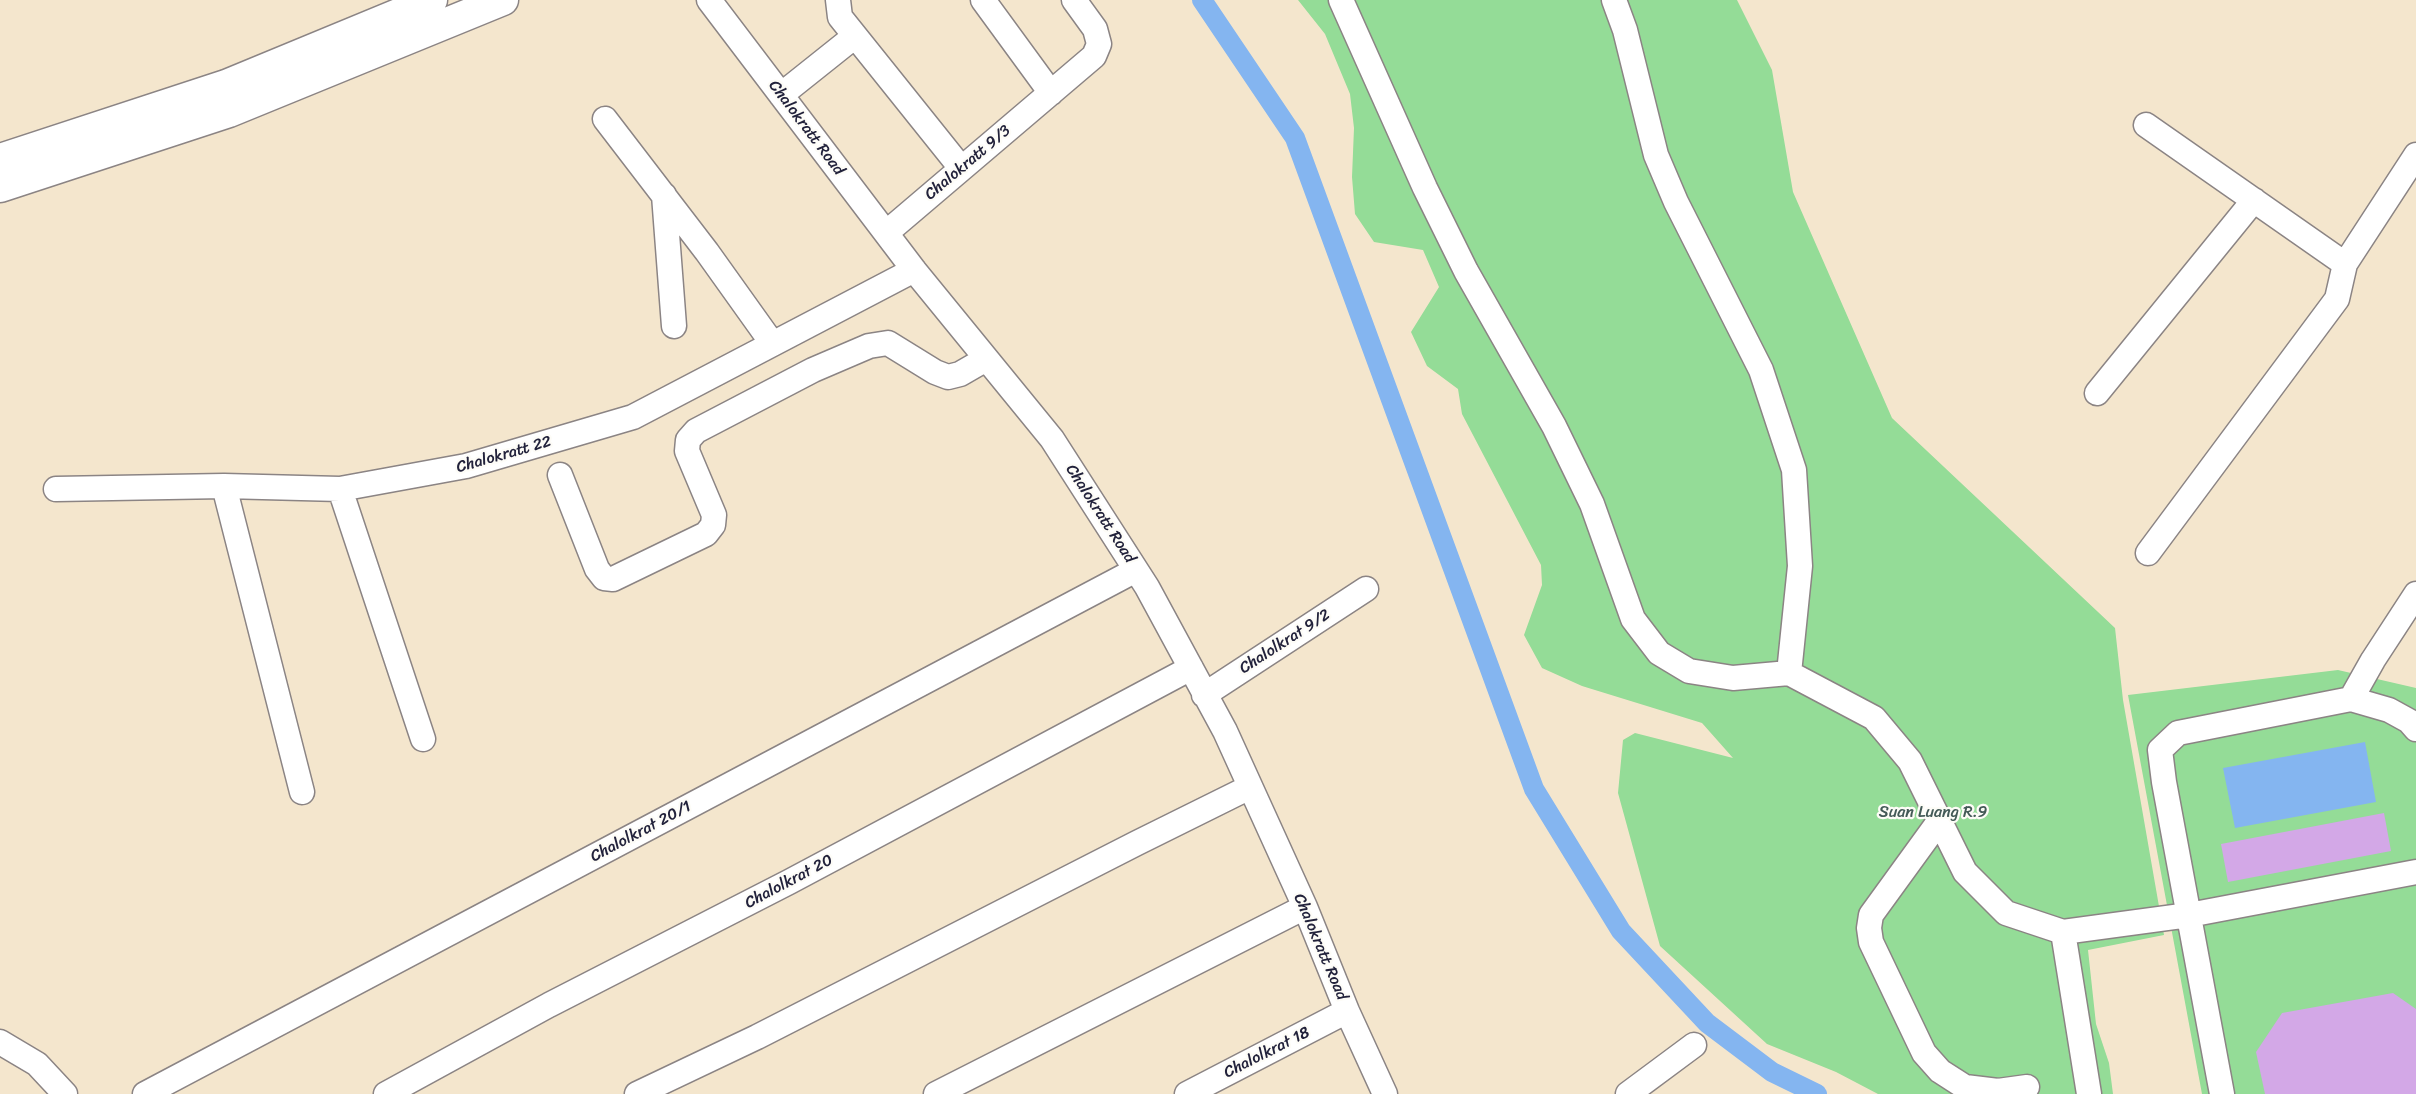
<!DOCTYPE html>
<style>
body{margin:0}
canvas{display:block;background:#f4e6cd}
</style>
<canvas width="2416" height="1094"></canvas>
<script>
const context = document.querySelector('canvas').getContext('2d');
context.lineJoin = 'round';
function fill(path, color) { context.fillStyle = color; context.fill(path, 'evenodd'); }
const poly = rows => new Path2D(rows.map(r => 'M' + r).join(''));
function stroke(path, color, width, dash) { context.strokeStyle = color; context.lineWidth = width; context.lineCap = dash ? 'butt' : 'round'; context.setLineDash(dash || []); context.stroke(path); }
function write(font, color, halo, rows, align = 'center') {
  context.font = font + ' Sriracha,sans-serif'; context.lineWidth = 4.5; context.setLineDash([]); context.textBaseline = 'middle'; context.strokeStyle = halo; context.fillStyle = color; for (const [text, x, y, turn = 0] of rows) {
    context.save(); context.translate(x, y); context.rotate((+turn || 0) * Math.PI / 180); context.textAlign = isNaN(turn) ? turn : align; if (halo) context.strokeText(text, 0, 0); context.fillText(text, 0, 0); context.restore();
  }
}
fill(poly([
 [1298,0,1737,0,1772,70,1793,192,1892,418,2115,628,2123,700,2164,935,2088,950,2096,1024,2109,1063,2113,1094,1878,1094,1836,1072,1767,1044,1660,946,1618,793,1623,740,1635,733,1733,758,1702,723,1582,686,1542,668,1524,635,1542,585,1541,565,1462,414,1458,389,1427,366,1411,332,1439,287,1423,250,1374,242,1355,214,1352,177,1354,128,1350,94,1325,34],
 [2338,670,2416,688,2416,1094,2202,1094,2128,695]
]), '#94dc97');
fill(poly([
 [2365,742,2376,802,2235,828,2223,768]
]), '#84b5f0');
stroke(poly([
 [1202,0,1295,138,1534,789,1621,931,1707,1023,1772,1072,1817,1094]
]), '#84b5f0', 20);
fill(poly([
 [2384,813,2391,851,2228,882,2221,844],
 [2393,993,2416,1009,2416,1094,2265,1094,2256,1052,2282,1013]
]), '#d3a8e7');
const minor = poly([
 [709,0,914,270,1052,439,1147,587,1225,731,1305,907,1347,1011,1385,1094],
 [838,0,840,17,961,168],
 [983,0,1051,93],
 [1341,0,1425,188,1466,271,1554,426,1592,504,1633,619,1659,653,1689,671,1733,678,1789,673,1874,718,1910,761,1965,872,2006,913,2063,932,2189,915,2416,872],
 [1614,0,1625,30,1656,155,1676,202,1761,370,1794,470,1800,566,1789,673],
 [781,95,855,36],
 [605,119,707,252,772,343],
 [2146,125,2345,264],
 [664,195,674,326],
 [886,233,1094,56,1099,44,1095,29,1074,0],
 [2097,393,2254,200],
 [560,475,597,569,604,578,613,579,706,534,713,525,714,515,687,451,688,440,696,431,813,370,869,346,888,343,935,372,948,377,960,374,986,359],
 [224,486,302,792],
 [56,489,224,486,340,489,466,466,633,417,914,270],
 [340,489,423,739],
 [2148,553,2337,299,2345,264,2416,155],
 [1204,695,1366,589],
 [2351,699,2373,660,2416,594],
 [1940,820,1871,915,1869,928,1871,942,1924,1053,1940,1071,1965,1087,1998,1091,2027,1087],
 [2063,932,2089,1094],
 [0,1042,37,1064,65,1094],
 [145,1094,1136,570],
 [386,1094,549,1005,789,882,1191,668],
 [637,1094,757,1037,1137,843,1250,787],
 [936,1094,1305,907],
 [1187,1094,1347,1011],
 [1628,1094,1694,1045],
 [2222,1094,2164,782,2160,750,2178,733,2351,699,2389,710,2409,721,2416,729]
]);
const major = poly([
 [0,159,226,85,432,0],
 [0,187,229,112,503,0]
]);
stroke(minor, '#8b8484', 27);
stroke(major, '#8b8484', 33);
stroke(minor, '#fff', 24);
stroke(major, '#fff', 30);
write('16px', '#22223b', '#fdfcf7', [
 ["Chalokratt Road",806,128,53],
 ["Chalokratt 9/3",968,163,-40],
 ["Chalokratt 22",504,455,-16],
 ["Chalokratt Road",1100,514,57],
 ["Chalolkrat 9/2",1285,642,-33],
 ["Chalolkrat 20/1",641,832,-28],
 ["Chalolkrat 20",789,882,-28],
 ["Chalokratt Road",1320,947,67],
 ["Chalolkrat 18",1267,1053,-27]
]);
write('16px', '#445a57', '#fdfcf7', [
 ["Suan Luang R.9",1933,813]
]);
</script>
